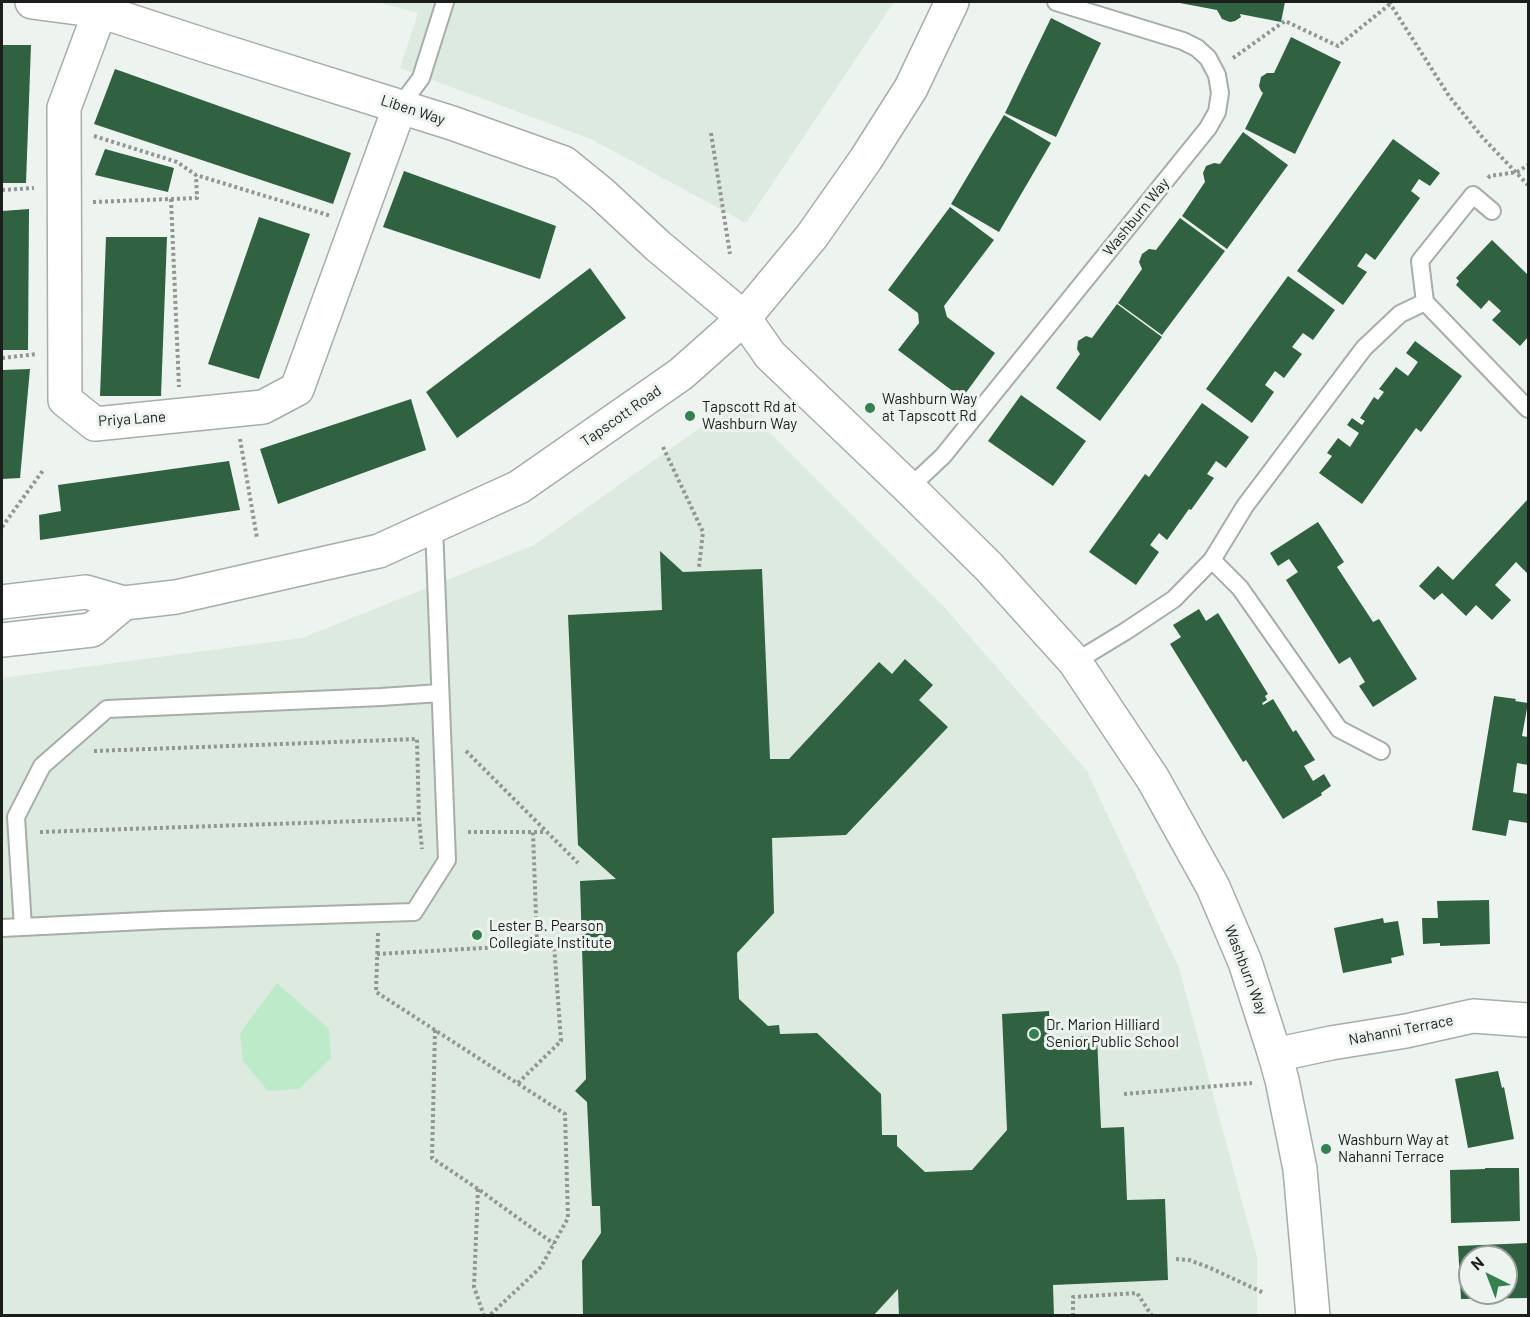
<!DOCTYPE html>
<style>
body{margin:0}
#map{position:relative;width:1530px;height:1317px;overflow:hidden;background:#edf3ee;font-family:Barlow,sans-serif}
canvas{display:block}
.frame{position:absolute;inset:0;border:3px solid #1c1e1c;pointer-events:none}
.north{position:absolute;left:1458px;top:1245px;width:60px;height:60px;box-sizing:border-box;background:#edf3ee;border:2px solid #999e9a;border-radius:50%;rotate:318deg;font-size:16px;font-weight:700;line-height:24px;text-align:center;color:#1c1e1c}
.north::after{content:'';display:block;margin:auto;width:21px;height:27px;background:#348150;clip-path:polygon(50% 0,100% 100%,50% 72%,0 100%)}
</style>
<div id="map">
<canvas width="1530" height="1317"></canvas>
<div class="frame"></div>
<div class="north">N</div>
</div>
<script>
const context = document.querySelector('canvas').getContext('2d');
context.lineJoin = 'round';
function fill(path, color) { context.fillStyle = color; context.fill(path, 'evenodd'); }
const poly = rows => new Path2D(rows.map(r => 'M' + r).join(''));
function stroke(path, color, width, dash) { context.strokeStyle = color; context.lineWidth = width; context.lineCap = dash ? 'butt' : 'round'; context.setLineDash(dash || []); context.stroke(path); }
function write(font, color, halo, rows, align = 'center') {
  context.font = font + ' Barlow,sans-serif'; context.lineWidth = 6; context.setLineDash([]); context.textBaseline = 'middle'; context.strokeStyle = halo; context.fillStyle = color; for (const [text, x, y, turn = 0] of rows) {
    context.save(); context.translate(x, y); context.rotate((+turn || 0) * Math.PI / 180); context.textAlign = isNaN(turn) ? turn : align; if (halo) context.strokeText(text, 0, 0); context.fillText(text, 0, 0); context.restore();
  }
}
fill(poly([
 [377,2,894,2,746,223,591,139,400,68,418,13],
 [738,401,945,608,1087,771,1179,968,1257,1257,1257,1315,2,1315,2,678,302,638,534,545]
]), '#ddeae0');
fill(poly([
 [277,983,329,1029,331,1058,299,1089,268,1091,243,1061,240,1033]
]), '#bdeac9');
fill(poly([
 [1180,2,1285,2,1281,22,1240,14,1241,17,1235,21,1230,22,1222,19,1217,10,1180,3],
 [1051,18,1101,43,1056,137,1005,113],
 [1291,37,1341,62,1295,154,1245,129,1263,93,1261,91,1259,86,1261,77,1267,73,1274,73],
 [2,45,31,45,26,183,2,183],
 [115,69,351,153,333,204,94,124],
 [1004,115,1051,143,999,232,951,204],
 [1243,132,1288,165,1227,249,1182,216,1205,182,1203,173,1206,166,1214,163,1220,164],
 [1393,139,1440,173,1430,186,1419,179,1411,191,1420,198,1375,260,1366,253,1357,266,1367,272,1343,305,1297,271],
 [105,149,174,168,168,192,95,175],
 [404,171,556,226,540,279,383,227],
 [950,207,994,240,944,306,947,317,995,353,962,398,898,350,919,323,918,313,888,290],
 [29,209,28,350,2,350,2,211],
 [259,217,310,234,259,379,208,364],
 [1180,218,1225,251,1162,335,1118,303,1142,269,1139,262,1142,254,1149,249,1156,250],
 [106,237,167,237,161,396,100,396],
 [1492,240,1528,275,1528,337,1520,346,1492,320,1501,311,1489,300,1481,309,1456,285,1459,281,1456,278],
 [590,268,626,318,457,438,426,392],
 [1288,276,1335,310,1313,340,1303,333,1292,347,1302,354,1284,378,1275,371,1265,385,1274,392,1252,423,1206,389],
 [1117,304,1162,337,1100,421,1056,388,1080,354,1077,349,1078,341,1086,336,1092,338],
 [1415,341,1462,376,1421,432,1416,428,1362,504,1319,473,1332,456,1327,453,1338,438,1350,447,1359,433,1347,425,1352,418,1362,425,1365,421,1360,418,1374,397,1378,400,1384,392,1379,389,1396,367,1408,376,1418,362,1406,353],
 [30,369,20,478,2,479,2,370],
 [1021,395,1086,441,1053,486,988,441],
 [411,399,426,450,278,504,260,449],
 [1202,403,1249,437,1226,468,1216,461,1207,474,1214,478,1191,510,1189,509,1167,540,1159,533,1150,545,1159,552,1136,585,1089,552,1145,474,1149,477],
 [229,461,240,510,40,540,39,515,61,511,58,485],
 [1528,499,1528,574,1516,562,1495,585,1511,600,1492,620,1476,605,1466,616,1442,593,1434,600,1419,586,1438,566,1453,580],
 [1318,522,1344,562,1337,567,1373,622,1379,619,1417,679,1373,707,1359,686,1365,682,1350,657,1339,664,1286,580,1298,572,1289,559,1278,566,1270,553],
 [660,551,683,572,762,569,770,759,789,759,879,662,892,674,905,659,933,685,919,700,948,727,846,835,772,838,774,913,737,953,739,999,768,1026,779,1025,780,1034,817,1033,881,1094,882,1135,897,1135,897,1146,925,1172,972,1170,1007,1130,1002,1014,1049,1011,1050,1037,1097,1036,1101,1128,1124,1127,1127,1200,1165,1199,1168,1280,1053,1285,1054,1316,899,1316,898,1289,873,1316,583,1316,582,1261,601,1233,600,1206,592,1206,587,1102,575,1091,586,1079,580,881,616,879,578,845,568,615,662,610],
 [1199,609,1206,621,1218,613,1268,694,1265,696,1267,700,1262,703,1263,705,1273,699,1293,732,1296,730,1315,760,1304,766,1313,781,1324,774,1331,786,1321,793,1322,795,1283,819,1246,760,1243,762,1170,644,1181,637,1173,625],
 [1494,696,1516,699,1515,701,1528,703,1522,736,1528,737,1528,765,1517,763,1513,792,1528,794,1528,823,1509,820,1506,836,1472,830],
 [1489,900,1490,944,1440,946,1440,943,1423,944,1422,918,1438,918,1437,901],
 [1383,918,1384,923,1398,921,1404,955,1391,958,1392,963,1343,973,1334,928],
 [1498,1071,1502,1088,1504,1087,1514,1139,1468,1148,1455,1079],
 [1485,1168,1519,1168,1520,1221,1451,1223,1450,1170,1485,1169],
 [1528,1243,1528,1298,1461,1299,1458,1246],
 [1470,1257,1506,1257,1506,1293,1470,1293]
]), '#306140');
const lane = poly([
 [400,106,421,78,445,2],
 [1492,211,1473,195,1420,261,1425,302,1528,409],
 [909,488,943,456,1208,128,1217,112,1220,93,1217,75,1208,58,1197,48,1183,41,1056,2],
 [1212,560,1240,588,1339,729,1381,751],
 [1075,662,1126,631,1174,599,1212,560,1245,506,1364,348,1400,314,1425,302],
 [23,927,16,817,42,766,107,709,381,697,440,693],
 [2,928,164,920,414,912,447,860,434,526]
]);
const street = poly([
 [32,2,100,11,210,47,452,123,564,163,601,193,658,246,744,318],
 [100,11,64,108,65,400,95,424,263,407,297,389,400,106],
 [1275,1055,1331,1043,1406,1031,1473,1016,1528,1020]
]);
const secondary = poly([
 [744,318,770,355,909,488,989,567,1075,662,1153,779,1213,887,1245,962,1275,1055,1282,1080,1300,1169,1313,1316],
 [2,602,86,592,124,603,176,597,379,551,519,487,681,374,744,318,812,236,866,159,911,88,952,2],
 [2,640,92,630,124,603]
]);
stroke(lane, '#a7ada8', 20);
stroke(street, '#a7ada8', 36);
stroke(secondary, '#a7ada8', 36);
stroke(poly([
 [1389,2,1449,96,1483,138,1528,185],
 [1233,58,1285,21,1338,46,1390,4],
 [711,133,730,254],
 [94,136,177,162,196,175,331,216],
 [1488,178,1490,176,1517,172,1528,165],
 [2,190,34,188],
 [171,199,179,387],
 [93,202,197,198,196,175],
 [2,358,37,354],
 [240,439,257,538],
 [663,447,703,532,699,567],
 [2,527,44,469],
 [94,751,417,739,419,819,422,849],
 [466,751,578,863],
 [40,832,419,819],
 [468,832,546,832],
 [378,933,376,992,565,1114,568,1218,541,1267,489,1316],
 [377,954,537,945,533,832],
 [435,1030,432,1158,478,1189,554,1244],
 [518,1083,561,1041,554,944,537,945],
 [1124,1094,1252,1083],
 [478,1189,474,1287,484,1316],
 [1176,1259,1189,1260,1208,1267,1264,1293],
 [1073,1316,1073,1297,1137,1293,1152,1316]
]), '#939794', 4, [3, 3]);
stroke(lane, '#fff', 16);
stroke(street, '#fff', 33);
stroke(secondary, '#fff', 33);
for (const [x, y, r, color] of [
 [870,408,6,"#348150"],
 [690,416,6,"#348150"],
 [477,935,6,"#348150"],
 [1034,1034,6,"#348150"],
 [1326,1149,6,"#348150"]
]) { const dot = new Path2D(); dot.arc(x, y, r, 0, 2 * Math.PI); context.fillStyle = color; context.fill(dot); stroke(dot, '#edf3ee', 2); }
write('15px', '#1c1e1c', '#edf3ee', [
 ["Liben Way",413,110,18],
 ["Washburn Way",1136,217,-51],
 ["Tapscott Road",621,416,-35],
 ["Priya Lane",132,419,-4],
 ["Washburn Way",1246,970,69],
 ["Nahanni Terrace",1401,1030,-11]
]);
write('15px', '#1c1e1c', '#edf3ee', [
 ["Washburn Way",882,399],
 ["at Tapscott Rd",882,416],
 ["Tapscott Rd at",702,407],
 ["Washburn Way",702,424],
 ["Lester B. Pearson",489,926],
 ["Collegiate Institute",489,943],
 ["Dr. Marion Hilliard",1046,1025],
 ["Senior Public School",1046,1042],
 ["Washburn Way at",1338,1140],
 ["Nahanni Terrace",1338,1157]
], 'left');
</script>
